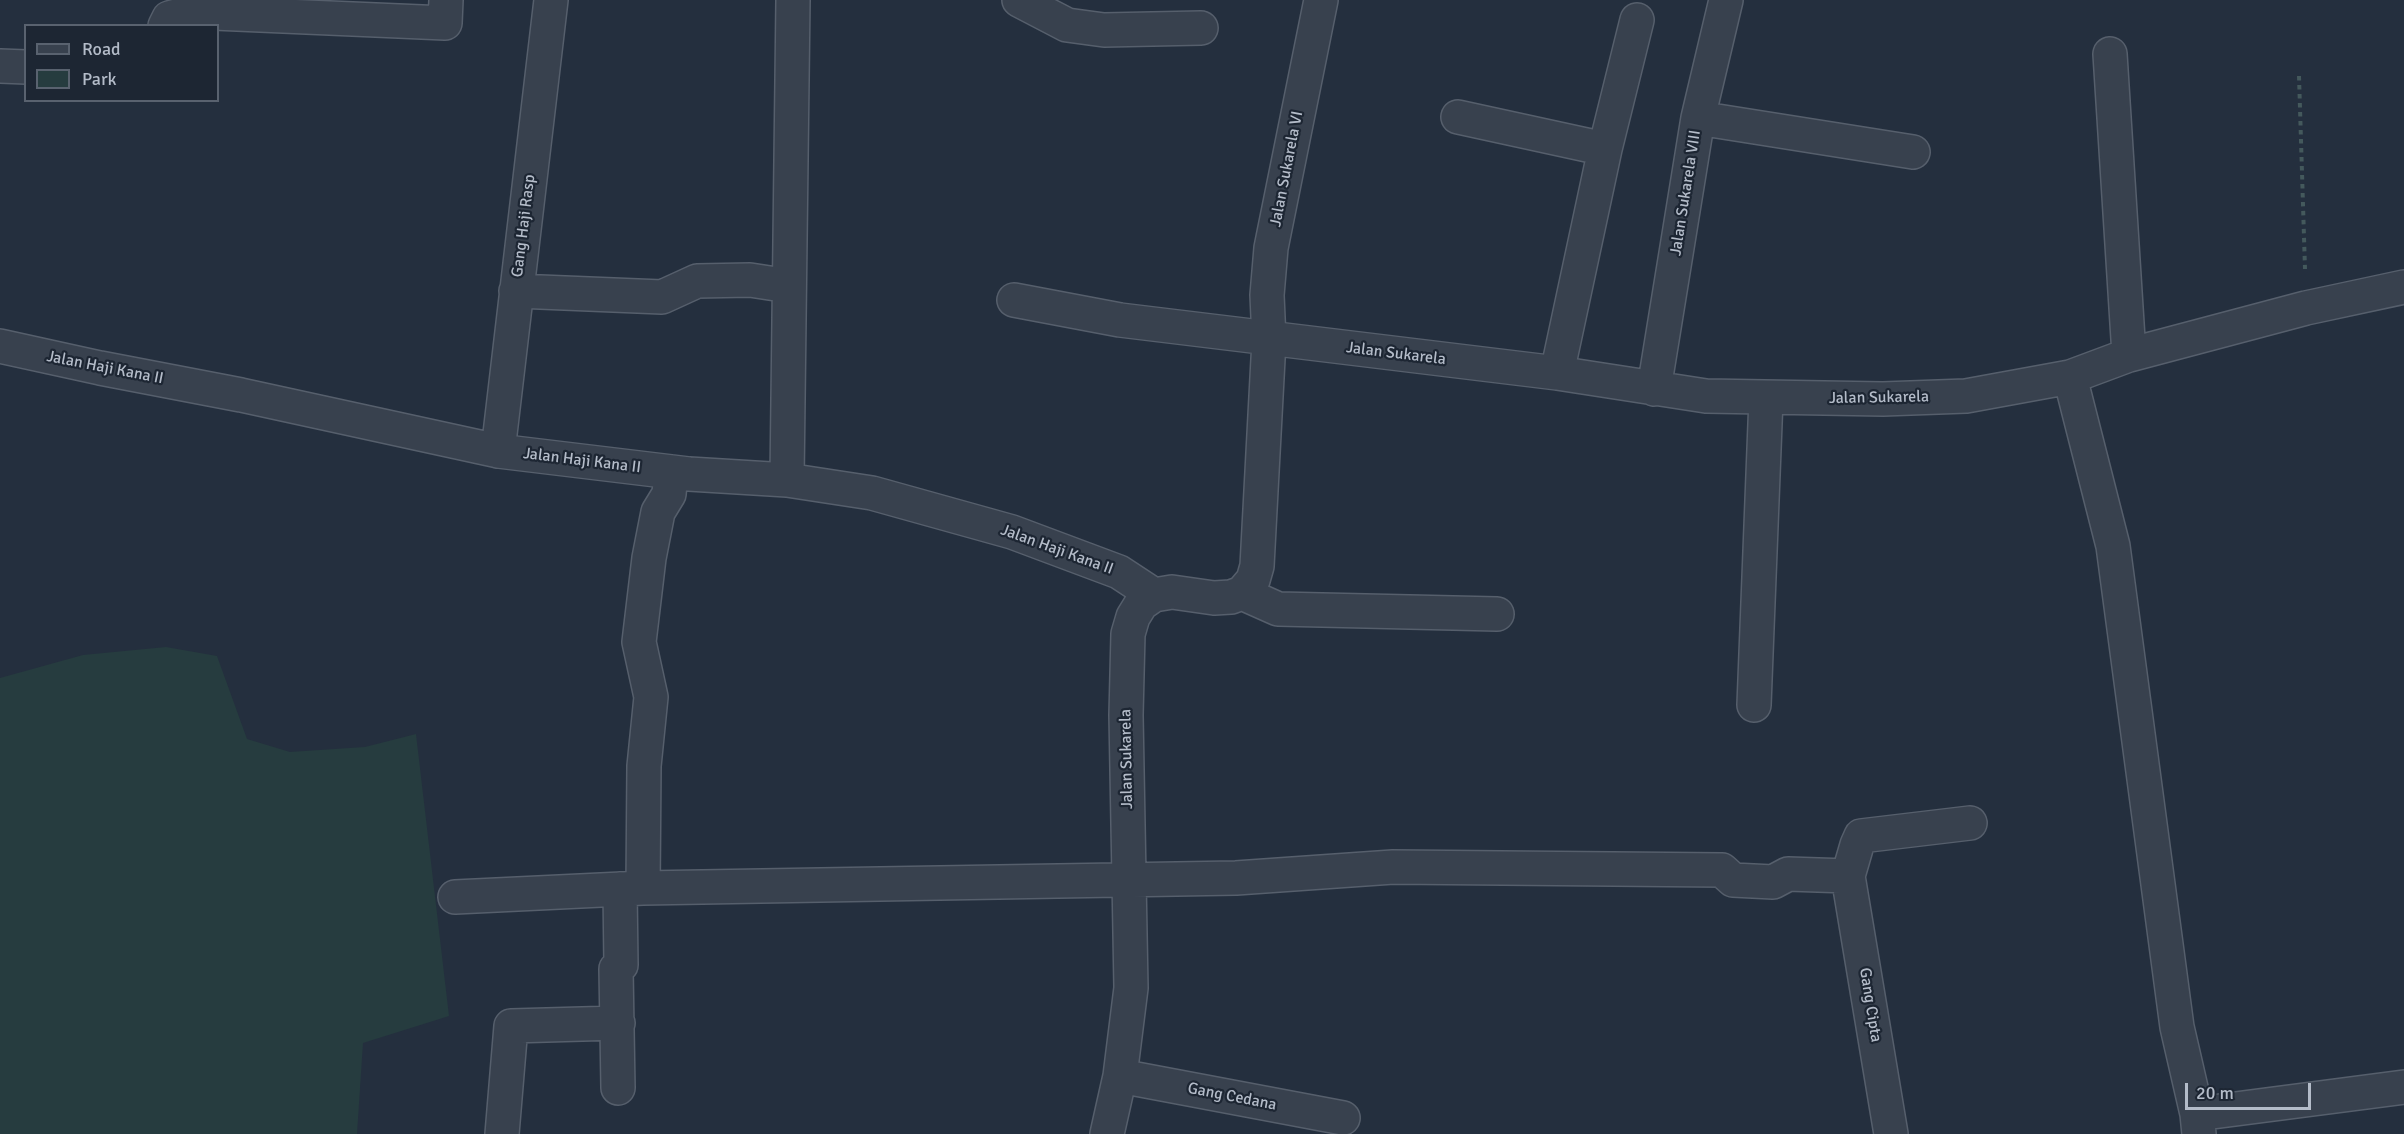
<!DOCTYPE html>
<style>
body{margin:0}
#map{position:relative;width:2404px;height:1134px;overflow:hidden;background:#242f3e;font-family:Signika,sans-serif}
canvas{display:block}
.legend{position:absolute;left:24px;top:24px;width:195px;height:78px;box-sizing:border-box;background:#1d2633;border:2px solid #59626f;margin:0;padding:8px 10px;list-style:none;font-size:18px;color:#b4bcc9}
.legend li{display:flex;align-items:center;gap:12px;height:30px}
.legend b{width:30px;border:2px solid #59626f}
.scale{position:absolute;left:2185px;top:1083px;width:126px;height:27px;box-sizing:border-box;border:3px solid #b4bcc9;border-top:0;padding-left:8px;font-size:18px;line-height:21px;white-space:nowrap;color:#b4bcc9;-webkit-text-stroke:4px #1d2633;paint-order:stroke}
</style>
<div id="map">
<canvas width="2404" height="1134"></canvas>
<ul class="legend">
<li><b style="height:8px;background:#38414e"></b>Road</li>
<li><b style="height:16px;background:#263c3f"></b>Park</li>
</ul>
<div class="scale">20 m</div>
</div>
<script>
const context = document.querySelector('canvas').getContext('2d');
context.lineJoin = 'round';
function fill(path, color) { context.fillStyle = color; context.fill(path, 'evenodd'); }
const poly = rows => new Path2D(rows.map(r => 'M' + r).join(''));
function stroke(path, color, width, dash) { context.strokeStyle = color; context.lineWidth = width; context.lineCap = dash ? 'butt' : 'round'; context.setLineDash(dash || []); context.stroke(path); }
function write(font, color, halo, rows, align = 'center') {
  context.font = font + ' Signika,sans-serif'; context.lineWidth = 4.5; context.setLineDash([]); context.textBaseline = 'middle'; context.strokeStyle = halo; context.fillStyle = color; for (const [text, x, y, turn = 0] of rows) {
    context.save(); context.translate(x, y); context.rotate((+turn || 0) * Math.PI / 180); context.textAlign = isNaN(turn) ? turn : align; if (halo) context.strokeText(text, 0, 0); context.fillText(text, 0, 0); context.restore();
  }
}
fill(poly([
 [166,647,217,656,247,739,290,752,365,747,416,734,449,1016,363,1043,357,1134,0,1134,0,678,83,655]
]), '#263c3f');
const street = poly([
 [1019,0,1067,25,1104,30,1201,28],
 [165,26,169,18,191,12,445,23,446,0],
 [2110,54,2129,355],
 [0,66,26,67],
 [1458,117,1605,149],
 [1698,118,1913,152],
 [516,291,662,297,697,281,750,280,789,286],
 [1014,300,1120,320,1557,373,1706,396,1883,399,1966,396,2070,377,2129,355,2306,308,2404,287],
 [0,346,100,368,241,395,498,451,689,474,787,480,872,493,1012,532,1119,572,1154,595],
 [1557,373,1605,149,1637,20],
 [2070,377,2113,546,2177,1027,2197,1114,2199,1134],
 [1654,389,1698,118,1726,0],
 [498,451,551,0],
 [787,480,793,0],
 [1242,593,1278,609,1497,614],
 [1754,705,1766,398],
 [643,888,644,766,651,697,639,642,649,558,658,512,669,494,671,472],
 [455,897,643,888,1236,878,1393,867,1722,870,1733,880,1773,882,1788,874,1848,876],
 [1120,1076,1343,1118],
 [618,1088,616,969,621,965,620,889],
 [2197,1114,2404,1087],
 [502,1134,511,1026,618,1023],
 [1107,1134,1120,1076,1131,988,1126,715,1128,634,1133,617,1141,604,1154,595,1172,592,1214,598,1231,597,1242,593,1253,580,1257,566,1269,340,1267,295,1271,248,1321,0],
 [1891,1134,1848,876,1857,845,1861,836,1970,823]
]);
stroke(street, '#565f6c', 36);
stroke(poly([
 [2299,76,2305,269]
]), '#44595c', 4, [4.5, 4.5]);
stroke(street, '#38414e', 33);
write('16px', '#b4bcc9', '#1d2633', [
 ["Jalan Sukarela VI",1287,169,-79],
 ["Jalan Sukarela VIII",1686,193,-81],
 ["Gang Haji Rasp",524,226,-83],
 ["Jalan Sukarela",1396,354,7],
 ["Jalan Haji Kana II",105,368,11],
 ["Jalan Sukarela",1879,398,-1],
 ["Jalan Haji Kana II",582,461,7],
 ["Jalan Haji Kana II",1057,550,20],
 ["Jalan Sukarela",1127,759,-91],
 ["Gang Cipta",1870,1005,81],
 ["Gang Cedana",1232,1097,11]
]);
</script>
